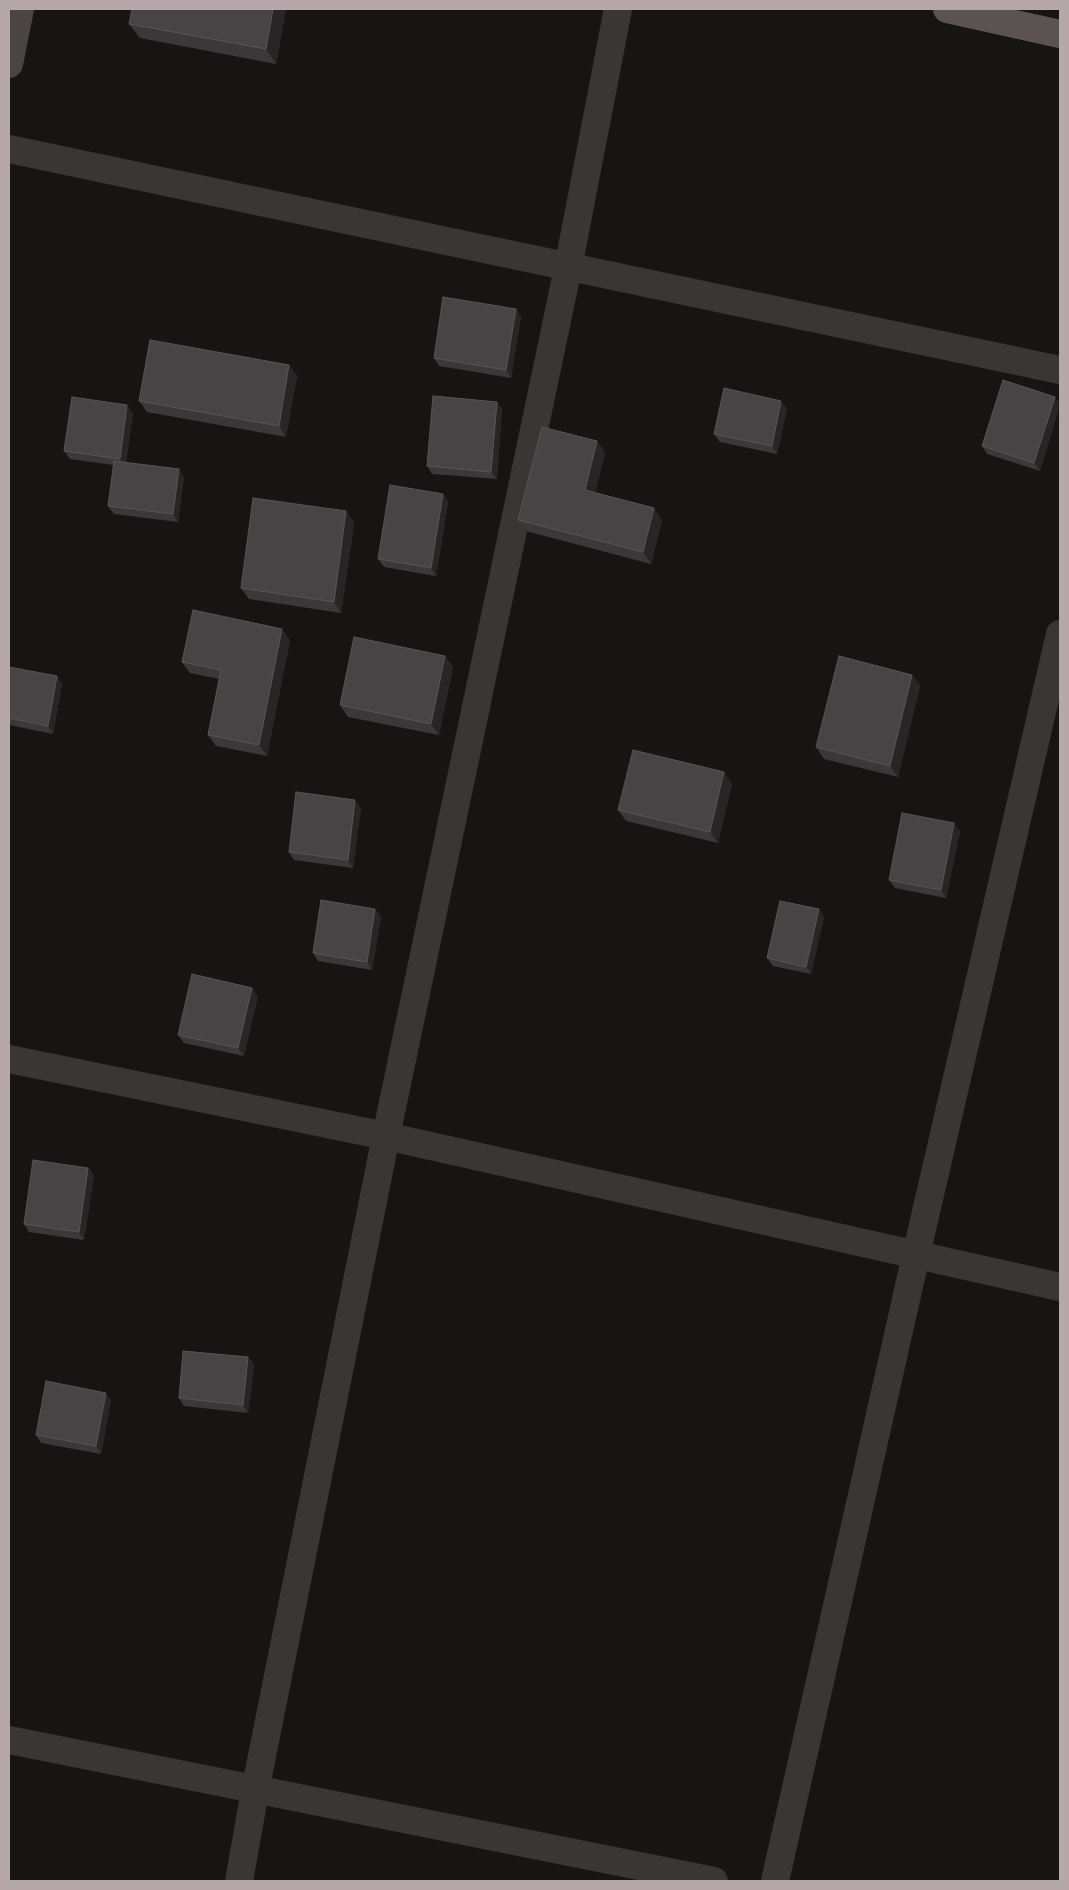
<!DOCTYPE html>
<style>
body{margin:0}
#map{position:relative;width:1069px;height:1890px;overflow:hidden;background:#161514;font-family:"IBM Plex Sans",sans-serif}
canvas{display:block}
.frame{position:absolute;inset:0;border:10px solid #b6a7aa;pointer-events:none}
</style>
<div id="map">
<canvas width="1069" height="1890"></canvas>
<div class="frame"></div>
</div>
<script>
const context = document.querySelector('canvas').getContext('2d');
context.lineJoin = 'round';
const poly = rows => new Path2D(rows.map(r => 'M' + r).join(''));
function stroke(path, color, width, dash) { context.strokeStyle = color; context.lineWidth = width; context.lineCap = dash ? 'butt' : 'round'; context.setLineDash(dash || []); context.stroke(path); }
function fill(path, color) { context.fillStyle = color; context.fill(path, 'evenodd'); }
stroke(poly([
 [9,149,1060,370],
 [9,1059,386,1136,1060,1287],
 [9,1740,714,1881],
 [239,1881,255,1791,386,1136,568,268,618,9],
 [775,1881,916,1255,1060,634]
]), '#3b3636', 28);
stroke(poly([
 [9,64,20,9]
]), '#4b4445', 28);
stroke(poly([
 [947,9,1060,34]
]), '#5a5253', 28);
fill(poly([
 [286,9,276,64,140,38,129,24],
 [516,309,521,317,511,378,439,366,434,358],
 [289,365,297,376,286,437,147,412,139,401],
 [497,402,502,409,497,479,432,474,427,466],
 [1060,404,1040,471,987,454,982,446],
 [787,408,777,454,720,442,714,434],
 [133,413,126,462,184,477,178,522,114,514,108,506,114,465,70,459,64,451],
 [597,441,605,453,595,493,662,520,651,564,526,531,518,520],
 [443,494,448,502,436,576,384,567,378,559],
 [346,511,354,523,341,613,249,599,241,588],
 [290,640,267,756,216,746,208,735,219,679,190,673,182,662],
 [445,656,453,667,439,735,348,717,340,705],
 [9,669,57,676,62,684,53,734,9,725],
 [912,675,920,686,898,777,824,759,816,747],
 [732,784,718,843,626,821,618,810],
 [361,808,353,868,294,860,289,852],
 [960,831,946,898,895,888,889,880],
 [375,909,381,917,372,970,318,961,313,953],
 [819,909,824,917,811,974,773,966,767,958],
 [258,996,244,1056,184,1043,178,1035],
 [88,1168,94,1175,84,1240,29,1232,24,1224],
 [248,1357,254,1365,248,1413,184,1406,179,1398],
 [111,1400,101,1454,41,1443,36,1435]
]), '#3b3839');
fill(poly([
 [273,9,286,9,276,64,266,49],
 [516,309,521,317,511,378,506,370],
 [289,365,297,376,286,437,279,426],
 [1055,397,1060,404,1060,406,1040,471,1034,463],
 [781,401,787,408,777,454,772,446],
 [497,402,502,409,497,479,491,472],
 [127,405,133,413,125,467,120,459],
 [597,441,605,453,593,502,585,490],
 [179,469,184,477,178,522,173,514],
 [443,494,448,502,436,576,431,568],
 [654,508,662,520,651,564,643,552],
 [346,511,354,523,341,613,334,602],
 [282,629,290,640,267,756,259,745],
 [445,656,453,667,439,735,431,724],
 [912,675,920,686,898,777,890,766],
 [57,676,62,684,53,734,48,726],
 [724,772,732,784,718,843,710,832],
 [355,800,361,808,353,868,348,860],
 [954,823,960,831,946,898,941,890],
 [375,909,381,917,372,970,367,962],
 [819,909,824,917,811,974,806,967],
 [252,988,258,996,244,1056,238,1048],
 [88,1168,94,1175,84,1240,79,1232],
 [248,1357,254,1365,248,1413,243,1405],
 [106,1393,111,1400,101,1454,96,1446]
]), '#272525');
const building = poly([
 [132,9,273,9,266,49,129,24,132,9],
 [443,297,516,309,506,370,434,358,443,297],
 [150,340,289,365,279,426,139,401,150,340],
 [1003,380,1055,397,1034,463,982,446,1003,380],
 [724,388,781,401,772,446,714,434,724,388],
 [433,396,497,402,491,472,427,466,433,396],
 [72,397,127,405,120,459,64,451,72,397],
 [542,427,597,441,585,490,654,508,643,552,518,520,542,427],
 [114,461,179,469,173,514,108,506,114,461],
 [390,485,443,494,431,568,378,559,390,485],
 [253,498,346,511,334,602,241,588,253,498],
 [193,610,282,629,259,745,208,735,221,670,182,662,193,610],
 [354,637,445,656,431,724,340,705,354,637],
 [839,656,912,675,890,766,816,747,839,656],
 [9,667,57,676,48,726,9,718,9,667],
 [633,750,724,772,710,832,618,810,633,750],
 [296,792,355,800,348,860,289,852,296,792],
 [902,813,954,823,941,890,889,880,902,813],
 [321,900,375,909,367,962,313,953,321,900],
 [780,901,819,909,806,967,767,958,780,901],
 [192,974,252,988,238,1048,178,1035,192,974],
 [33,1160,88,1168,79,1232,24,1224,33,1160],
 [183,1351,248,1357,243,1405,179,1398,183,1351],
 [46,1381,106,1393,96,1446,36,1435,46,1381]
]);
fill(building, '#484445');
stroke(building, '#5a5455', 1);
</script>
